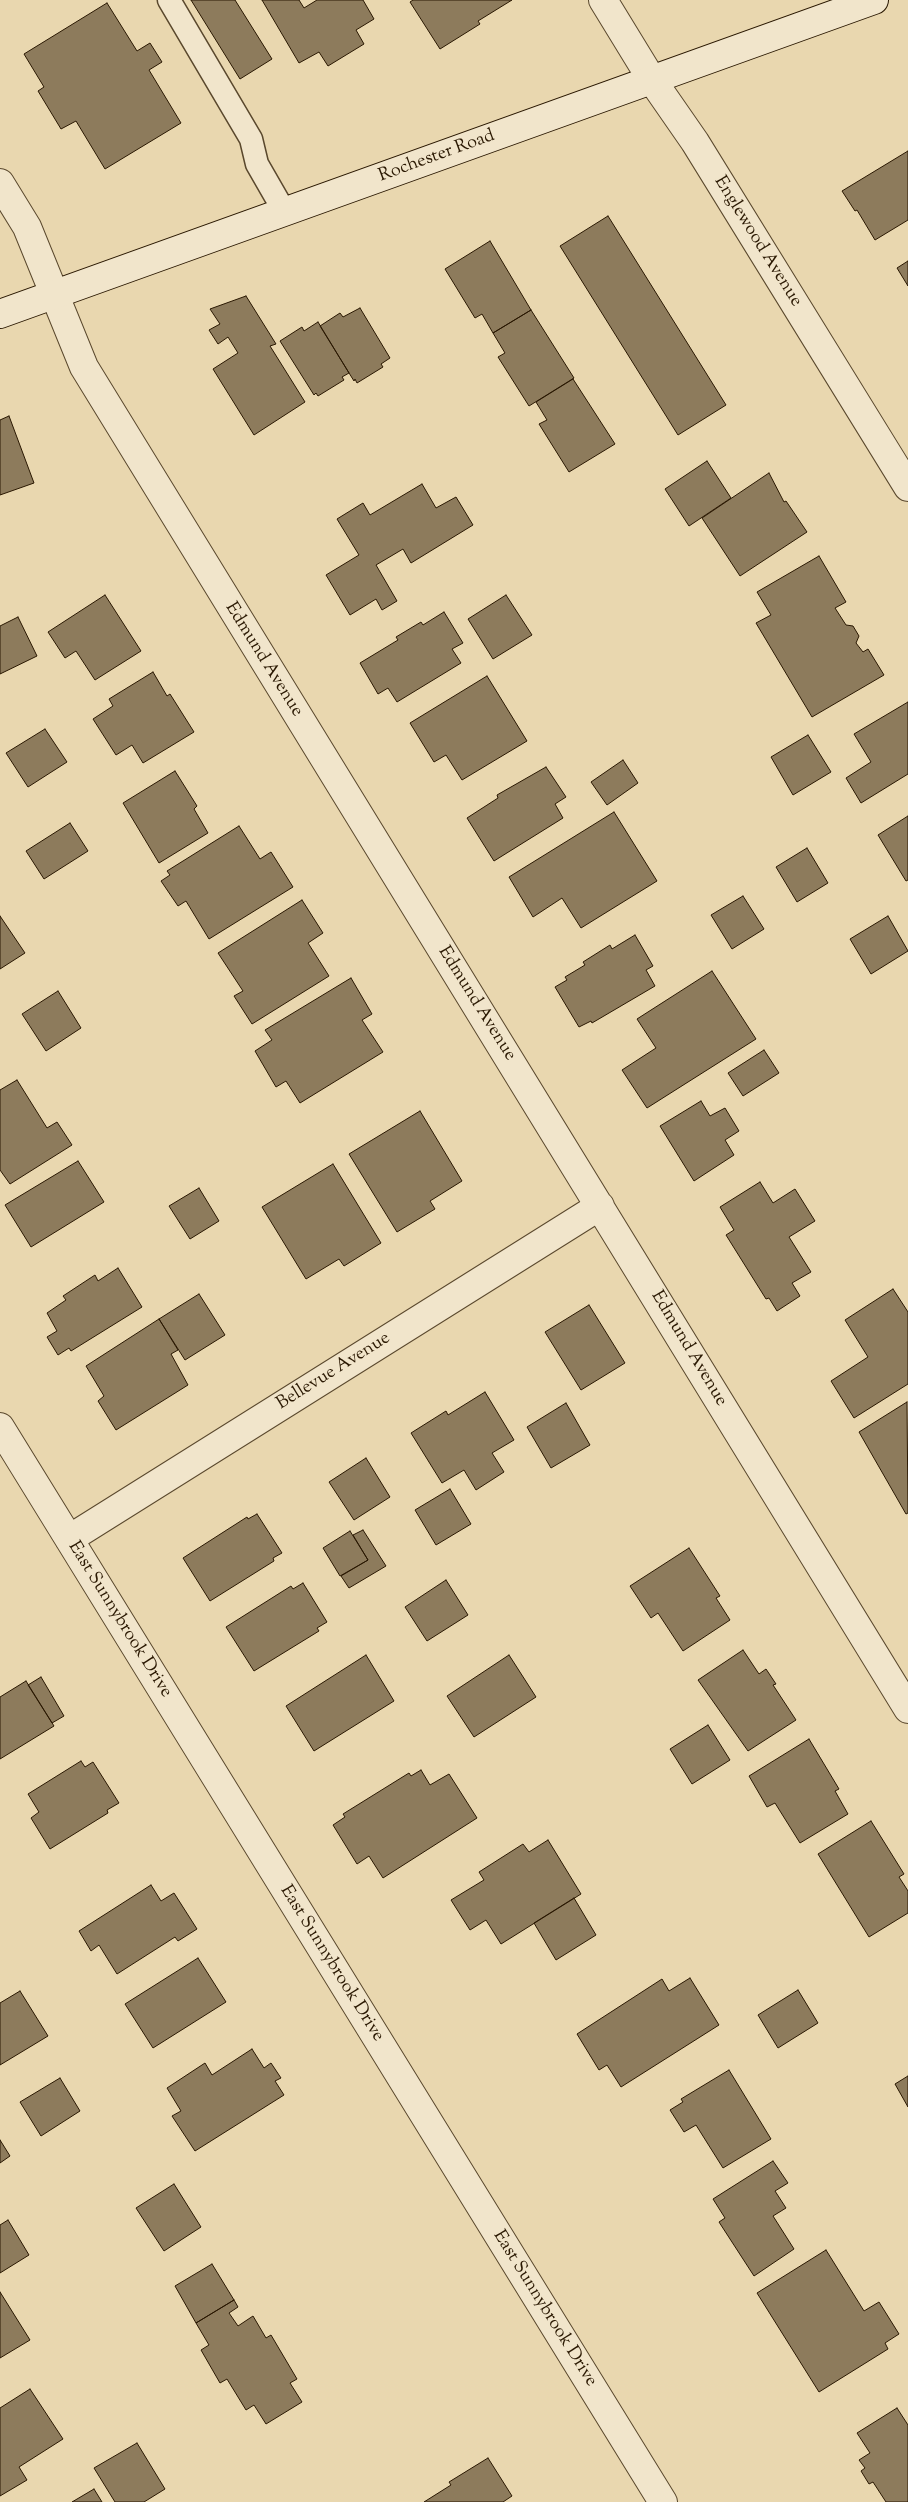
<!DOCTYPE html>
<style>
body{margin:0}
canvas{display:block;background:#e9d7af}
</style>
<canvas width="908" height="2502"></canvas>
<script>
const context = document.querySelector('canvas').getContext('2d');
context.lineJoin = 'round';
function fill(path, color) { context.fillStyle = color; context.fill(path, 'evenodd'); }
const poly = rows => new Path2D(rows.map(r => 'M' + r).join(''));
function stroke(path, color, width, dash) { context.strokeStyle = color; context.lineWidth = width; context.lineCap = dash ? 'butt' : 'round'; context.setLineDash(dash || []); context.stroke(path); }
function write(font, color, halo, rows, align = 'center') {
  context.font = font + ' "Sorts Mill Goudy",serif'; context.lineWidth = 4; context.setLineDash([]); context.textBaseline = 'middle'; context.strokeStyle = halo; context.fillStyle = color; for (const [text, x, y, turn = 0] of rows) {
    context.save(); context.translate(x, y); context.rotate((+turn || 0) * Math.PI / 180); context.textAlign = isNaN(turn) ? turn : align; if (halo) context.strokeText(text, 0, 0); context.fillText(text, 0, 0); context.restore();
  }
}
const building = poly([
 [191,0,235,0,272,59,240,79,191,0],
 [262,0,299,0,304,8,317,0,363,0,374,19,356,30,364,44,328,66,319,52,299,63,262,0],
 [413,0,512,0,478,21,480,24,440,49,410,2,413,0],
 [107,3,137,51,150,43,162,62,149,70,181,123,105,169,76,121,61,129,38,91,44,87,24,54,107,3],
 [908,151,908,220,875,240,857,210,855,211,842,191,908,151],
 [608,216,726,405,678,435,560,246,608,216],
 [490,241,531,310,493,333,482,314,475,318,445,269,490,241],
 [908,261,908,286,897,268,908,261],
 [246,296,276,344,270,346,305,402,254,435,213,369,238,353,228,337,218,344,209,330,220,324,210,309,246,296],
 [360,308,390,358,381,364,383,367,357,383,355,379,354,381,320,326,340,313,343,317,360,308],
 [531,310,574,378,529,406,498,357,505,353,493,333,531,310],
 [318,322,349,373,342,377,344,380,318,396,316,393,314,395,280,341,302,327,304,331,318,322],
 [573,379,615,444,569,472,539,424,547,420,536,402,573,379],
 [9,416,34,483,0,495,0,420,9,416],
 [707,461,731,498,689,526,665,489,707,461],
 [769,473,784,502,786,501,807,532,740,576,702,518,769,473],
 [422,484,436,508,456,497,473,525,411,563,403,549,376,565,397,601,382,610,376,599,350,615,326,575,359,555,337,519,363,503,370,515,422,484],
 [819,556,846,602,835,608,846,625,853,626,859,636,856,643,863,652,868,649,884,675,812,717,756,623,771,615,757,592,819,556],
 [105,595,141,651,95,680,76,651,65,658,48,632,105,595],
 [506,595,532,635,493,659,468,619,506,595],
 [444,612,463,643,452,649,461,663,397,702,388,688,378,694,360,663,398,640,396,637,421,622,423,625,444,612],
 [18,617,37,656,0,674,0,626,18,617],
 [153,672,167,696,170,694,194,732,143,763,132,745,116,755,93,719,113,706,109,699,153,672],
 [487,676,527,741,462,780,446,755,434,762,410,723,487,676],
 [908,702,908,774,861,803,846,778,871,762,854,734,908,702],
 [45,729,67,762,28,787,6,753,45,729],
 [808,735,831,772,793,795,771,757,808,735],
 [623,760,638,783,607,805,591,782,623,760],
 [546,767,566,797,555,804,563,818,494,861,467,818,498,798,497,795,546,767],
 [175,771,197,806,194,809,208,833,159,863,123,803,175,771],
 [614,812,657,881,581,928,562,898,533,917,509,877,614,812],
 [908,816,908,880,906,881,878,835,908,816],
 [70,823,88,851,44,879,26,851,70,823],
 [239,826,260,859,271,852,293,887,209,939,186,901,178,906,161,881,170,875,167,871,239,826],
 [807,848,828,883,797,902,776,867,807,848],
 [743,896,764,929,732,949,711,915,743,896],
 [302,900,323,933,308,943,329,976,252,1024,234,996,243,991,218,953,302,900],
 [0,916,25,953,0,969,0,916],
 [888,916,908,951,871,974,850,939,888,916],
 [635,935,653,966,646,970,655,986,592,1023,591,1021,579,1027,555,987,567,980,565,977,585,965,583,962,610,945,612,949,635,935],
 [712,971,756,1039,647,1108,622,1070,656,1048,637,1019,712,971],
 [351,978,372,1014,362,1020,383,1052,300,1103,286,1081,276,1087,255,1051,272,1040,265,1030,351,978],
 [58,991,81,1028,46,1051,22,1014,58,991],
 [764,1050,779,1073,743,1096,728,1073,764,1050],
 [17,1080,47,1128,57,1122,72,1145,10,1184,0,1170,0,1090,17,1080],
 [701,1101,710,1116,725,1108,739,1131,725,1140,734,1155,694,1181,660,1126,701,1101],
 [420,1111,462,1181,430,1201,435,1209,397,1232,349,1154,420,1111],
 [78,1161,104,1202,31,1247,5,1205,78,1161],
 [333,1164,381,1243,344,1266,339,1259,306,1279,262,1207,333,1164],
 [760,1182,773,1203,795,1189,815,1221,789,1237,811,1272,792,1283,800,1296,777,1311,769,1298,766,1299,726,1235,734,1230,720,1207,760,1182],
 [199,1188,219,1221,190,1239,169,1206,199,1188],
 [118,1268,142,1307,71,1351,69,1348,58,1355,47,1337,57,1331,47,1313,66,1300,63,1296,95,1275,98,1281,118,1268],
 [893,1289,908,1312,908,1384,854,1418,831,1381,868,1357,845,1320,893,1289],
 [199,1294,225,1335,185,1360,159,1319,199,1294],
 [589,1305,625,1363,581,1390,545,1332,589,1305],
 [159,1319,178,1350,171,1354,188,1385,116,1430,98,1401,104,1396,86,1366,159,1319],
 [485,1392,514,1440,492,1453,504,1472,476,1490,464,1470,442,1483,411,1433,446,1411,448,1415,485,1392],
 [907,1402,908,1513,906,1514,859,1432,907,1402],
 [566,1403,590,1445,551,1468,527,1427,566,1403],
 [366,1458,390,1497,354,1520,329,1482,366,1458],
 [450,1489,471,1524,436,1545,415,1510,450,1489],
 [257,1514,282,1553,273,1558,274,1561,210,1601,183,1558,247,1517,248,1519,257,1514],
 [363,1530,386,1566,349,1588,341,1576,368,1560,353,1535,363,1530],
 [350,1531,368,1560,340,1576,323,1548,350,1531],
 [689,1548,720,1596,716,1598,730,1620,683,1651,658,1613,651,1618,630,1586,689,1548],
 [446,1580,468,1615,427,1641,405,1607,446,1580],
 [303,1583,327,1622,317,1628,319,1631,254,1671,226,1627,291,1586,293,1589,303,1583],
 [743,1650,759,1674,766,1669,776,1684,773,1685,796,1720,748,1751,698,1680,743,1650],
 [366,1655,394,1701,314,1751,286,1706,366,1655],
 [509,1655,536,1697,474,1737,447,1696,509,1655],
 [41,1677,64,1716,52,1723,28,1685,41,1677],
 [26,1681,54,1726,0,1759,0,1697,26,1681],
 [708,1725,730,1760,692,1784,670,1749,708,1725],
 [809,1739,839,1789,835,1791,848,1814,800,1843,775,1803,767,1807,749,1776,809,1739],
 [81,1761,85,1767,93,1762,119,1803,107,1810,108,1813,50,1849,31,1818,39,1812,28,1794,81,1761],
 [421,1770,430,1785,449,1774,477,1818,383,1878,369,1856,357,1864,333,1825,345,1817,343,1814,409,1773,411,1776,421,1770],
 [871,1821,904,1874,899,1877,908,1891,908,1913,869,1937,818,1854,871,1821],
 [548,1840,581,1894,501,1944,486,1920,470,1930,451,1900,484,1880,479,1872,523,1844,529,1852,548,1840],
 [151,1885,161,1901,174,1893,197,1929,178,1941,175,1937,117,1974,99,1945,91,1951,79,1931,151,1885],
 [574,1898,596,1935,556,1960,534,1923,574,1898],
 [198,1958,226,2002,153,2048,125,2004,198,1958],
 [690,1978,719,2025,621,2087,607,2065,599,2070,577,2034,662,1979,669,1991,690,1978],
 [798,1990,818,2023,778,2048,758,2015,798,1990],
 [20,1991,48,2036,0,2065,0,2003,20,1991],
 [252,2049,264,2068,271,2063,281,2078,275,2081,284,2095,195,2151,172,2116,181,2111,167,2088,205,2063,212,2075,252,2049],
 [729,2070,771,2139,723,2168,696,2125,684,2132,670,2110,683,2102,681,2099,729,2070],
 [908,2076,908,2107,895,2084,908,2076],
 [60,2078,80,2111,41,2136,20,2102,60,2078],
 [0,2140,10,2156,0,2163,0,2140],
 [773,2161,788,2183,775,2191,786,2208,773,2216,794,2249,754,2276,719,2222,725,2218,713,2199,773,2161],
 [174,2184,201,2227,164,2251,136,2208,174,2184],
 [8,2220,29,2255,0,2273,0,2225,8,2220],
 [826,2250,864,2311,879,2302,899,2334,885,2343,888,2349,819,2392,757,2293,826,2250],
 [212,2264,234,2300,196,2323,175,2286,212,2264],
 [0,2292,30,2340,0,2358,0,2292],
 [234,2300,238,2307,229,2313,238,2326,253,2316,266,2338,271,2335,297,2379,290,2383,302,2402,266,2424,254,2405,246,2410,227,2379,220,2383,201,2350,209,2345,196,2323,234,2300],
 [30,2389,63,2439,19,2467,27,2480,0,2496,0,2408,30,2389],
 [897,2408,908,2425,908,2502,886,2502,873,2482,869,2484,861,2471,865,2468,859,2460,870,2453,857,2433,897,2408],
 [137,2443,165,2489,144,2502,115,2502,94,2468,137,2443],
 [488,2458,512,2496,503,2502,424,2502,451,2485,449,2482,488,2458],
 [94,2489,102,2502,72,2502,94,2489]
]);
fill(building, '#8d7b5c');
stroke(building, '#2a1802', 1);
const lane = poly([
 [169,0,251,139,257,164,284,211]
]);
const street = poly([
 [603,0,652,80,695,142,908,487],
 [0,183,27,227,84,367,908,1709],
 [0,1427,663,2502],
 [69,1539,600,1206]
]);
const secondary = poly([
 [0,314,874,0]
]);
stroke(lane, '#5a482d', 25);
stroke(street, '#5a482d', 30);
stroke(secondary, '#2a1802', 30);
stroke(lane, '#f1e5cb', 22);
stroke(street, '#f1e5cb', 28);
stroke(secondary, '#f1e5cb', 28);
write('18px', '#2a1802', '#f1e5cb', [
 ["Rochester Road",437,157,-20],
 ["Englewood Avenue",757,242,58],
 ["Edmund Avenue",263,660,58],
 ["Edmund Avenue",476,1004,58],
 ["Edmund Avenue",688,1349,59],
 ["Bellevue Avenue",334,1372,-32],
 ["East Sunnybrook Drive",119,1620,58],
 ["East Sunnybrook Drive",331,1964,58],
 ["East Sunnybrook Drive",544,2309,58]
]);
</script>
